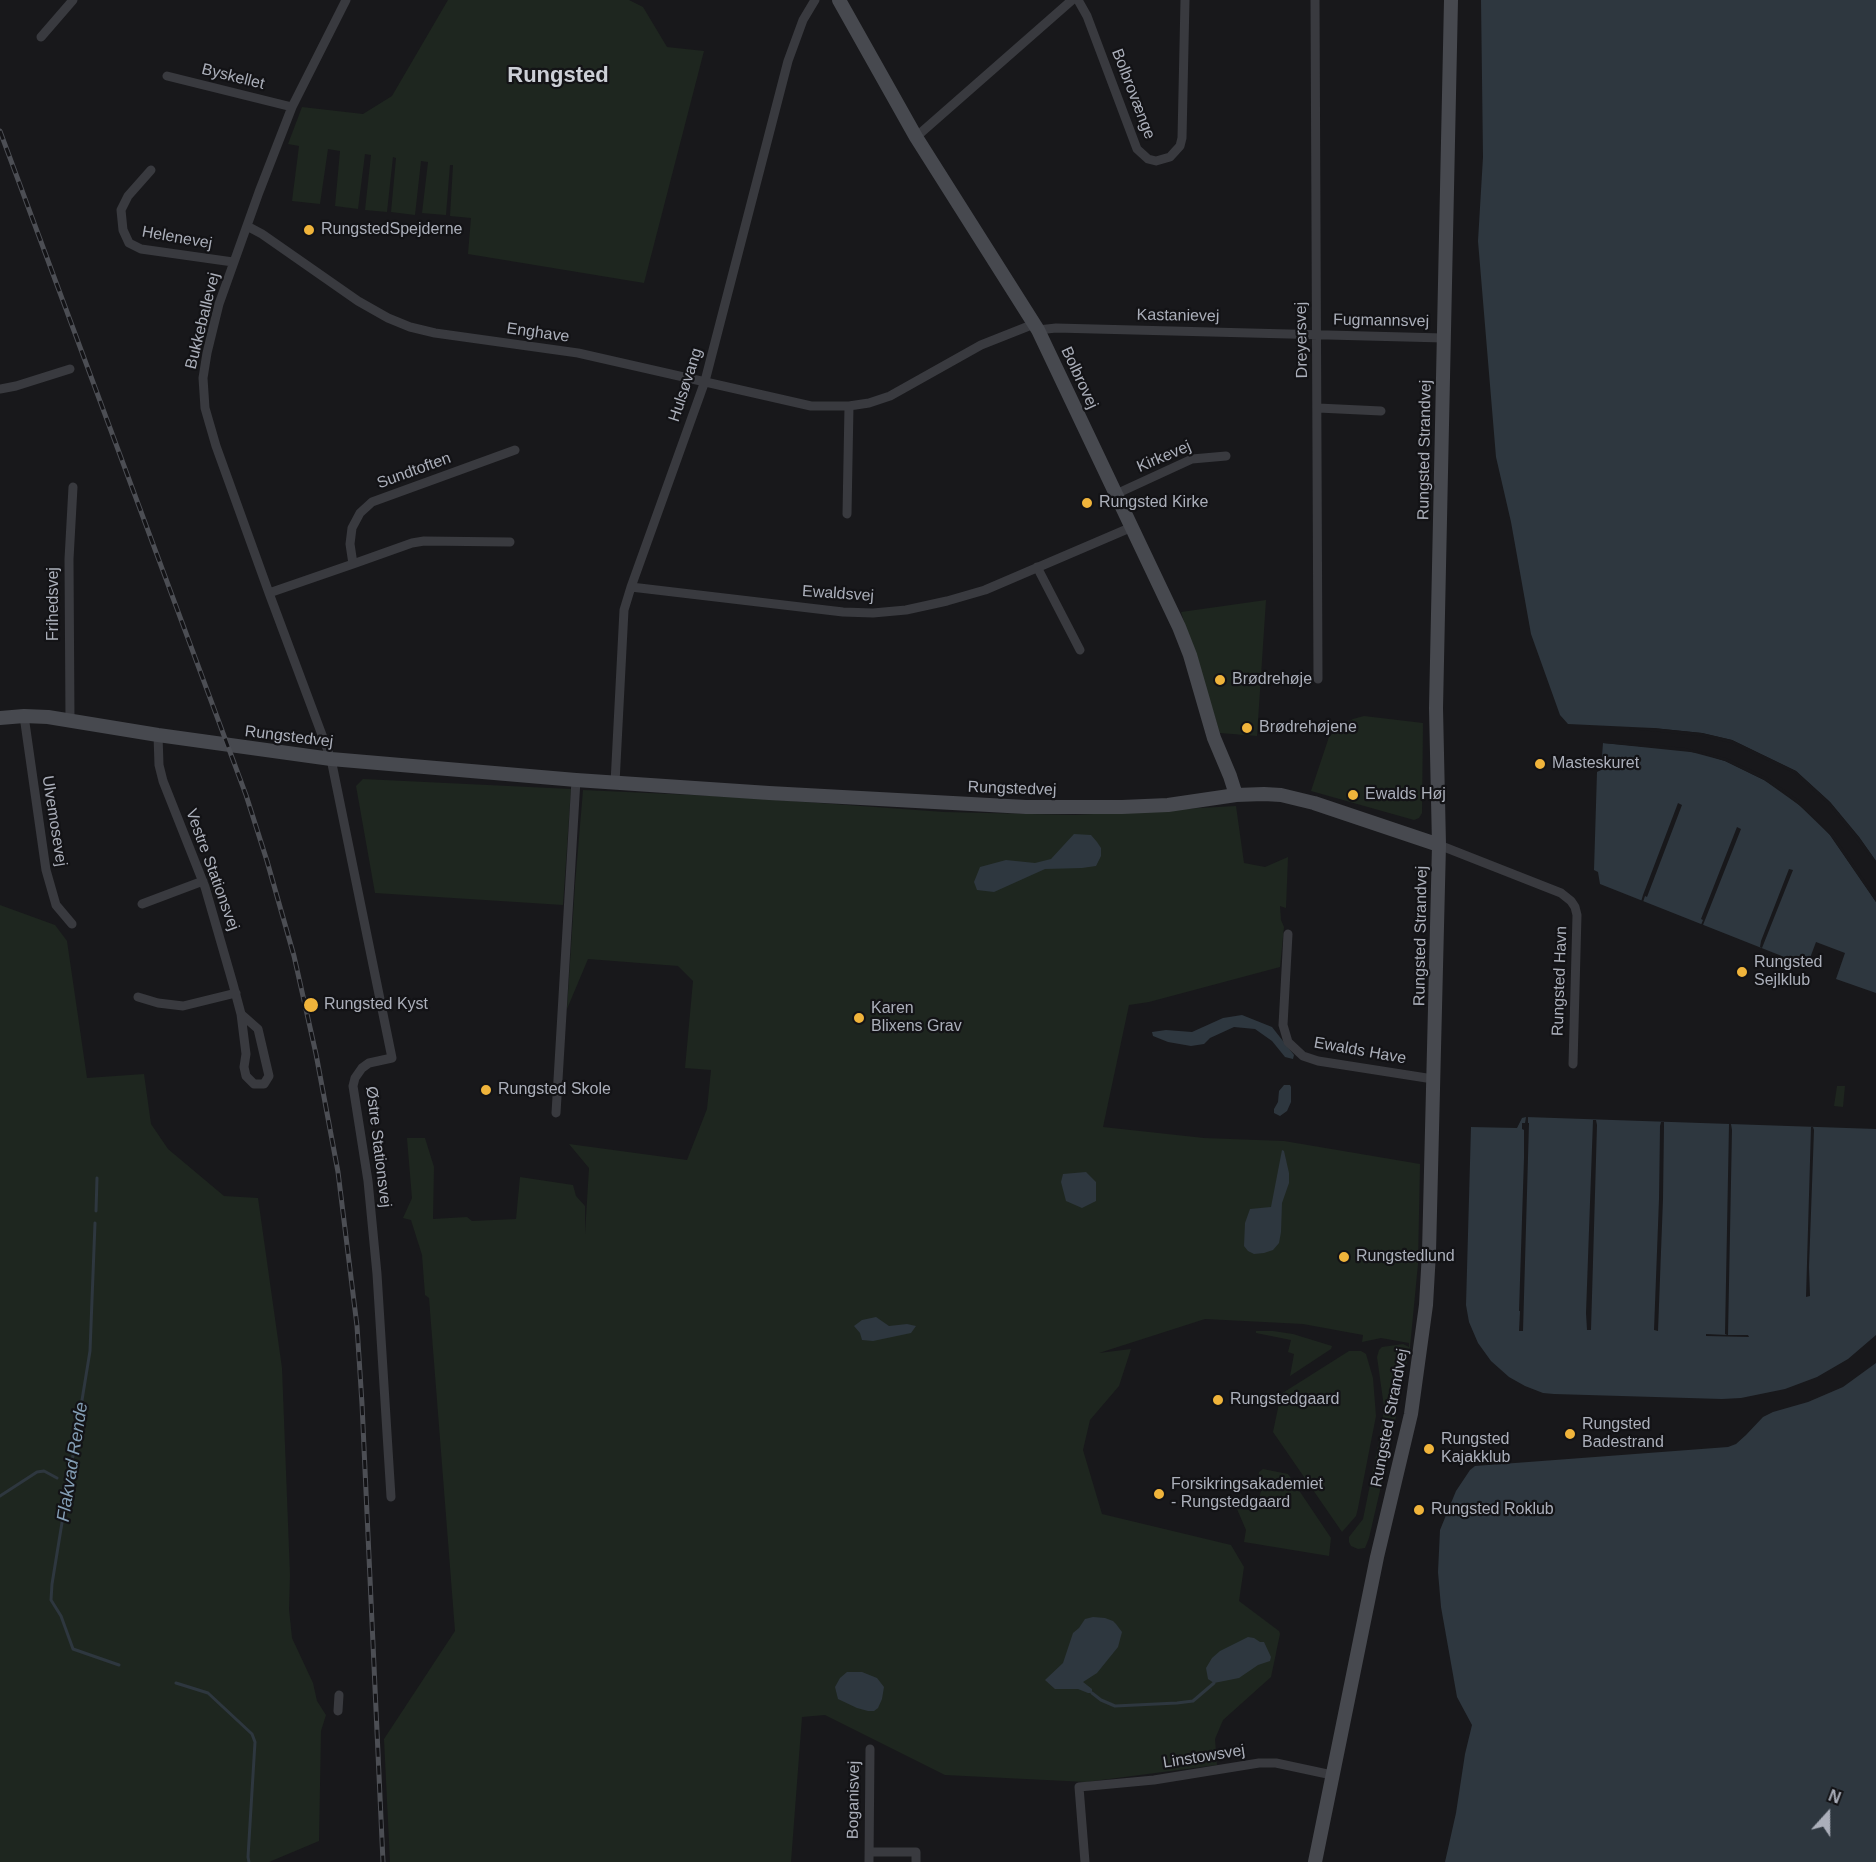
<!DOCTYPE html>
<meta charset="utf-8">
<style>
body{margin:0}
#map{position:relative;width:1876px;height:1862px;overflow:hidden;background:#18181b;font-family:Helvetica,sans-serif}
canvas{display:block}
.north{position:absolute;left:1798px;top:1784px;width:60px;height:60px;-webkit-text-stroke:4px #131316;paint-order:stroke;rotate:21deg;font-size:16px;font-weight:700;line-height:24px;text-align:center;color:#abafba}
.north::after{content:'';display:block;margin:auto;width:21px;height:27px;background:#abafba;clip-path:polygon(50% 0,100% 100%,50% 72%,0 100%)}
</style>
<div id="map">
<canvas width="1876" height="1862"></canvas>
<div class="north">N</div>
</div>
<script>
const context = document.querySelector('canvas').getContext('2d');
context.lineJoin = 'round';
function fill(path, color) { context.fillStyle = color; context.fill(path, 'evenodd'); }
const poly = rows => new Path2D(rows.map(r => 'M' + r).join(''));
function stroke(path, color, width, dash) { context.strokeStyle = color; context.lineWidth = width; context.lineCap = dash ? 'butt' : 'round'; context.setLineDash(dash || []); context.stroke(path); }
function write(font, color, halo, rows, align = 'center') {
  context.font = font + ' Helvetica,sans-serif'; context.lineWidth = 4.5; context.setLineDash([]); context.textBaseline = 'middle'; context.strokeStyle = halo; context.fillStyle = color; for (const [text, x, y, turn = 0] of rows) {
    context.save(); context.translate(x, y); context.rotate((+turn || 0) * Math.PI / 180); context.textAlign = isNaN(turn) ? turn : align; if (halo) context.strokeText(text, 0, 0); context.fillText(text, 0, 0); context.restore();
  }
}
fill(poly([
 [448,0,629,0,643,7,667,47,704,51,644,283,468,254,471,218,450,216,453,165,450,165,446,215,422,213,428,162,421,161,415,215,391,212,396,158,393,157,387,212,365,210,371,155,365,154,358,209,335,206,340,151,328,149,320,204,292,201,299,146,288,144,302,107,363,114,392,96],
 [1266,600,1257,736,1220,733,1181,612],
 [1364,716,1423,723,1422,813,1419,818,1414,820,1311,791,1329,737,1339,727,1353,719],
 [363,779,571,789,563,905,375,893,356,786],
 [583,790,736,797,944,812,1075,815,1236,806,1244,863,1265,867,1288,857,1286,908,1280,906,1281,920,1284,927,1280,967,1149,1002,1129,1005,1103,1127,1204,1138,1284,1141,1420,1164,1418,1264,1410,1347,1388,1456,1369,1538,1365,1548,1358,1549,1351,1546,1349,1542,1349,1537,1363,1519,1381,1431,1384,1407,1377,1357,1379,1350,1382,1347,1403,1344,1409,1347,1409,1343,1381,1338,1362,1342,1363,1335,1303,1324,1205,1319,1099,1353,1131,1349,1119,1386,1090,1420,1083,1450,1102,1514,1231,1545,1244,1567,1239,1601,1279,1631,1280,1634,1271,1677,1223,1720,1215,1739,1217,1765,1086,1782,945,1775,825,1715,802,1717,791,1862,390,1862,384,1739,455,1631,429,1298,425,1295,422,1255,411,1220,403,1218,412,1198,407,1138,425,1138,434,1167,433,1219,467,1217,472,1221,516,1219,520,1177,573,1185,576,1196,585,1206,585,1234,589,1168,569,1144,687,1160,707,1109,711,1070,685,1068,693,981,678,966,588,959,567,1009,575,885],
 [0,905,55,925,67,941,87,1078,144,1074,151,1124,168,1149,224,1196,258,1198,282,1368,290,1575,289,1609,292,1638,313,1683,317,1701,326,1715,321,1731,319,1841,269,1862,0,1862],
 [1837,1086,1845,1086,1843,1107,1834,1106],
 [1256,1331,1273,1331,1293,1334,1332,1346,1331,1349,1290,1376,1294,1354,1288,1352,1291,1340,1256,1333],
 [1349,1351,1361,1351,1366,1354,1373,1378,1376,1416,1358,1508,1356,1516,1342,1532,1273,1432,1281,1394],
 [1263,1469,1288,1474,1331,1538,1329,1556,1244,1542,1246,1530,1237,1509,1251,1510,1258,1504,1263,1482,1263,1479,1258,1478,1259,1472]
]), '#1e261f');
fill(poly([
 [1481,0,1876,0,1876,861,1859,837,1830,802,1796,771,1732,740,1702,733,1653,728,1568,724,1560,715,1531,634,1511,522,1496,457,1478,241,1483,157],
 [1603,743,1684,750,1725,761,1764,780,1799,805,1830,835,1876,902,1876,993,1836,979,1845,953,1816,942,1807,966,1600,884,1598,872,1594,870,1597,772,1601,770],
 [1074,834,1091,835,1097,842,1101,848,1101,856,1096,866,1082,868,1045,869,994,892,977,890,974,882,980,867,1006,860,1035,863,1051,859],
 [1242,1015,1272,1027,1294,1055,1293,1059,1285,1057,1272,1041,1255,1029,1234,1027,1210,1038,1204,1044,1191,1046,1168,1042,1153,1036,1152,1032,1166,1030,1192,1032,1223,1018],
 [1284,1085,1290,1085,1291,1087,1291,1102,1287,1111,1280,1116,1274,1113,1274,1109,1278,1102,1279,1091],
 [1526,1117,1876,1129,1876,1335,1848,1359,1817,1377,1785,1389,1741,1398,1722,1399,1554,1394,1543,1393,1525,1386,1509,1377,1491,1361,1478,1343,1469,1322,1466,1305,1471,1127,1517,1128,1522,1118],
 [1282,1150,1284,1151,1289,1173,1289,1183,1282,1203,1281,1232,1279,1243,1273,1250,1264,1253,1254,1254,1248,1251,1244,1246,1245,1223,1250,1209,1271,1207],
 [1086,1172,1096,1182,1096,1201,1082,1208,1066,1201,1061,1182,1063,1174],
 [876,1317,889,1326,907,1324,916,1326,911,1333,873,1341,862,1340,860,1333,854,1326,862,1320],
 [1876,1363,1876,1862,1445,1862,1456,1813,1465,1754,1472,1725,1457,1697,1441,1607,1438,1572,1440,1530,1456,1491,1470,1470,1475,1466,1728,1447,1736,1444,1746,1435,1763,1417,1773,1412,1808,1402,1843,1387],
 [1093,1617,1105,1618,1113,1621,1116,1624,1122,1632,1118,1647,1097,1673,1083,1682,1092,1689,1092,1693,1088,1693,1078,1689,1055,1689,1045,1680,1063,1663,1073,1633,1079,1628,1085,1619],
 [1248,1637,1254,1638,1260,1642,1264,1642,1271,1657,1270,1661,1258,1665,1239,1678,1214,1683,1208,1679,1206,1668,1212,1658,1220,1651],
 [847,1672,862,1672,877,1678,884,1687,882,1699,878,1708,874,1711,868,1711,857,1708,838,1699,835,1687,840,1678]
]), '#2e373f');
fill(poly([
 [1653,728,1702,733,1732,740,1796,771,1830,802,1859,837,1876,861,1876,864,1828,804,1794,773,1731,743,1702,736,1629,729],
 [1603,740,1685,748,1726,758,1766,777,1801,802,1832,833,1876,897,1876,902,1830,835,1816,819,1782,791,1764,780,1725,761,1700,753,1603,743],
 [1678,803,1682,805,1647,897,1645,896,1643,902,1641,902,1643,895],
 [1737,827,1741,829,1703,925,1701,925,1703,920,1701,919],
 [1789,869,1793,870,1762,948,1760,947,1761,941],
 [1526,1117,1528,1117,1528,1123,1529,1123,1523,1331,1519,1331,1520,1311,1519,1311,1524,1158,1524,1130,1522,1129,1522,1123,1525,1123],
 [1593,1120,1596,1120,1597,1125,1591,1330,1587,1330,1586,1313],
 [1661,1122,1664,1122,1664,1126,1663,1199,1658,1331,1654,1330,1659,1199,1660,1126],
 [1729,1124,1731,1124,1732,1130,1728,1335,1748,1335,1749,1337,1706,1336,1706,1334,1727,1335,1725,1334],
 [1811,1127,1813,1127,1814,1130,1809,1267,1810,1296,1806,1297]
]), '#18181b');
stroke(poly([
 [96,1211,97,1178],
 [95,1223,90,1351,52,1584,51,1600,61,1616,73,1649,119,1665],
 [0,1496,37,1472,44,1471,57,1478],
 [176,1683,208,1693,252,1734,255,1742,248,1857,249,1862],
 [1092,1693,1101,1700,1115,1706,1177,1703,1193,1701,1214,1683]
]), '#2e373f', 3);
stroke(poly([
 [346,0,292,107,259,192,219,304,207,353,203,378,205,408,216,446,269,593,331,759,392,1058,369,1063,362,1068,355,1078,353,1086,368,1181,377,1274,391,1497],
 [1078,0,1087,16,1137,149,1148,159,1156,161,1170,157,1180,146,1182,138,1185,0],
 [1315,0,1318,679],
 [41,37,73,0],
 [167,76,292,107],
 [916,137,1072,0],
 [151,170,128,196,121,210,123,230,129,243,141,249,233,262],
 [247,226,262,234,358,301,388,318,410,327,435,333,578,353,811,406,849,406,869,403,890,396,981,345,1034,324],
 [1038,330,1056,328,1444,338],
 [0,389,16,386,70,369],
 [1318,408,1381,411],
 [1116,494,1192,459,1226,456],
 [847,514,849,406],
 [353,564,412,543,424,541,510,542],
 [1037,567,1080,650],
 [631,587,843,612,873,613,906,610,947,601,985,590,1132,527],
 [269,593,353,564,350,544,352,528,360,513,372,502,515,450],
 [24,716,46,870,56,905,72,924],
 [70,721,69,559,73,487],
 [158,735,159,765,163,781,205,887,233,984,241,1014,246,1054,244,1067,246,1076,254,1084,264,1084,269,1076,258,1029,241,1014],
 [615,783,624,610,631,587,705,381,788,61,803,20,815,0],
 [1439,845,1561,893,1571,901,1575,907,1577,915,1573,1064],
 [142,904,203,881],
 [1288,934,1283,1025,1288,1042,1303,1056,1318,1061,1433,1079],
 [138,997,158,1003,183,1006,236,993],
 [556,1113,576,780],
 [338,1711,339,1695],
 [869,1852,916,1852,916,1862],
 [869,1862,870,1749],
 [1085,1862,1079,1787,1154,1780,1259,1763,1276,1763,1332,1775]
]), '#393a3f', 9);
stroke(poly([
 [839,0,916,137,1038,330,1179,627,1190,655,1214,738,1230,776,1236,795],
 [0,718,24,716,48,717,158,735,331,759,576,780,769,793,1026,807,1122,807,1168,805,1236,795,1264,794,1281,795,1314,803,1439,845],
 [1315,1862,1377,1557,1411,1414,1426,1305,1429,1252,1439,845,1436,708,1451,0]
]), '#47494f', 14);
const rail = poly([
 [0,131,246,795,267,861,294,956,316,1054,338,1172,357,1326,362,1404,383,1862]
]);
stroke(rail, '#4c4e54', 5);
stroke(rail, '#131316', 3, [9]);
for (const [x, y, r, color] of [
 [309,230,6,"#f0b43b"],
 [1087,503,6,"#f0b43b"],
 [1220,680,6,"#f0b43b"],
 [1247,728,6,"#f0b43b"],
 [1540,764,6,"#f0b43b"],
 [1353,795,6,"#f0b43b"],
 [1742,972,6,"#f0b43b"],
 [311,1005,8,"#f0b43b"],
 [859,1018,6,"#f0b43b"],
 [486,1090,6,"#f0b43b"],
 [1344,1257,6,"#f0b43b"],
 [1218,1400,6,"#f0b43b"],
 [1570,1434,6,"#f0b43b"],
 [1429,1449,6,"#f0b43b"],
 [1159,1494,6,"#f0b43b"],
 [1419,1510,6,"#f0b43b"]
]) { const dot = new Path2D(); dot.arc(x, y, r, 0, 2 * Math.PI); context.fillStyle = color; context.fill(dot); stroke(dot, '#131316', 2); }
write('16px', '#abafba', '#131316', [
 ["Byskellet",233,77,14],
 ["Bolbrovænge",1133,94,69],
 ["Helenevej",177,238,10],
 ["Kastanievej",1178,316,1],
 ["Bukkeballevej",203,321,-76],
 ["Fugmannsvej",1381,321,1],
 ["Enghave",538,333,8],
 ["Dreyersvej",1302,340,-91],
 ["Bolbrovej",1079,378,65],
 ["Hulsøvang",686,385,-72],
 ["Rungsted Strandvej",1425,450,-89],
 ["Kirkevej",1164,457,-23],
 ["Sundtoften",414,471,-20],
 ["Ewaldsvej",838,594,4],
 ["Frihedsvej",54,604,-90],
 ["Rungstedvej",289,737,7],
 ["Rungstedvej",1012,789,2],
 ["Ulvemosevej",54,821,81],
 ["Vestre Stationsvej",212,870,70],
 ["Rungsted Strandvej",1421,936,-89],
 ["Rungsted Havn",1560,981,-88],
 ["Ewalds Have",1360,1051,10],
 ["Østre Stationsvej",378,1147,83],
 ["Rungsted Strandvej",1390,1418,-79],
 ["Linstowsvej",1204,1757,-9],
 ["Boganisvej",854,1800,-89]
]);
write('16px', '#abafba', '#131316', [
 ["RungstedSpejderne",321,230],
 ["Rungsted Kirke",1099,503],
 ["Brødrehøje",1232,680],
 ["Brødrehøjene",1259,728],
 ["Masteskuret",1552,764],
 ["Ewalds Høj",1365,795],
 ["Rungsted",1754,963],
 ["Sejlklub",1754,981],
 ["Rungsted Kyst",324,1005],
 ["Karen",871,1009],
 ["Blixens Grav",871,1027],
 ["Rungsted Skole",498,1090],
 ["Rungstedlund",1356,1257],
 ["Rungstedgaard",1230,1400],
 ["Rungsted",1582,1425],
 ["Badestrand",1582,1443],
 ["Rungsted",1441,1440],
 ["Kajakklub",1441,1458],
 ["Forsikringsakademiet",1171,1485],
 ["- Rungstedgaard",1171,1503],
 ["Rungsted Roklub",1431,1510]
], 'left');
write('italic 18px', '#839db4', '#131316', [
 ["Flakvad Rende",73,1462,-81]
]);
write('bold 22px', '#cccfd6', '#131316', [
 ["Rungsted",558,76]
]);
</script>
